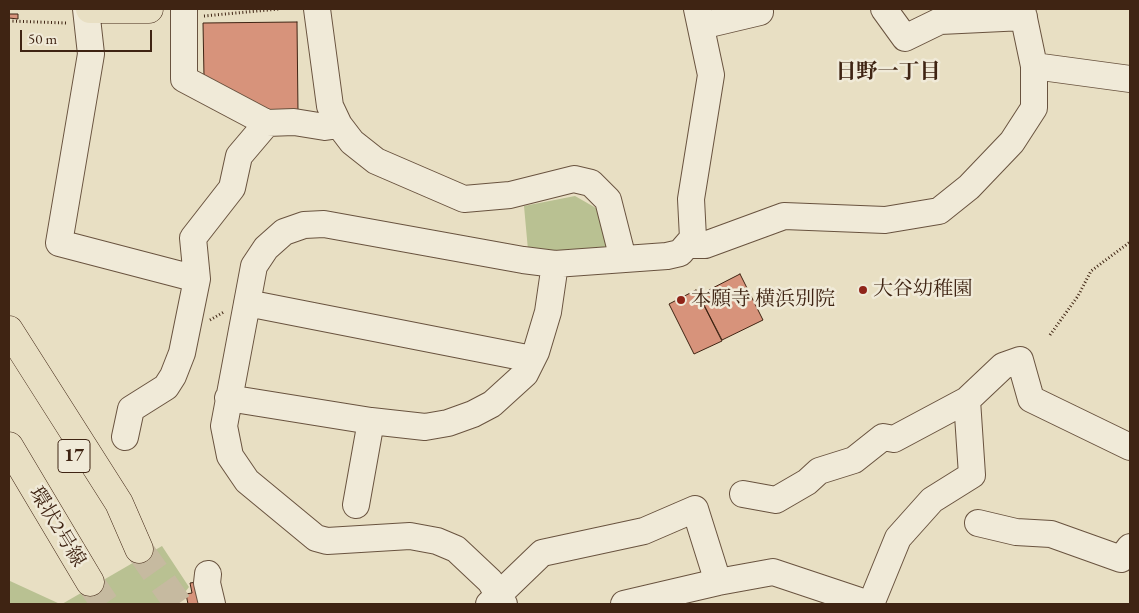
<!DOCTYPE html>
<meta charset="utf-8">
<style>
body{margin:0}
#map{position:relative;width:1139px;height:613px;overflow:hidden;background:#e8dfc3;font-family:"EB Garamond",serif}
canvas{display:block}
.frame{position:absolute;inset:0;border:10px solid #3f2413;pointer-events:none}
.scale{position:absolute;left:20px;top:30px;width:132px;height:22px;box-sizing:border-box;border:2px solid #3f2413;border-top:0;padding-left:6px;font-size:15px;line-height:18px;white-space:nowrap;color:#3f2413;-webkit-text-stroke:4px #f0ead8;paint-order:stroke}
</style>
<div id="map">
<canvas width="1139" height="613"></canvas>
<div class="frame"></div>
<div class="scale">50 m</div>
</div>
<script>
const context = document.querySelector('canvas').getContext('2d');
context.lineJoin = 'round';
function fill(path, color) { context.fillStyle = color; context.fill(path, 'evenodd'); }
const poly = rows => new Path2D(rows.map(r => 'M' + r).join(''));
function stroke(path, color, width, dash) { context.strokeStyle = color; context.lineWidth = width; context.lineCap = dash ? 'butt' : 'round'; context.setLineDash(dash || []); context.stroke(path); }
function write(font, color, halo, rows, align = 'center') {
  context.font = font + ' "EB Garamond","Noto Serif JP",serif'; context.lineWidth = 5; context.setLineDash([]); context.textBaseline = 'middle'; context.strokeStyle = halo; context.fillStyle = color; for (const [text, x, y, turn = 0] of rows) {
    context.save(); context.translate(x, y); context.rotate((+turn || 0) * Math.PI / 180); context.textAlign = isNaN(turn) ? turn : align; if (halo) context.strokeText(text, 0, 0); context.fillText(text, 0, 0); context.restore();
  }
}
fill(poly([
 [575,196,596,208,610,252,528,250,524,206],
 [162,546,189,587,176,604,62,604],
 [10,581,60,604,9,604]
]), '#b9c192');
const building = poly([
 [9,14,18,14,18,19,9,18,9,14],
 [297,22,298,112,266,112,204,77,203,23,297,22],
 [740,274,763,320,722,340,699,295,740,274],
 [696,290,722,341,694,354,669,304,696,290],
 [204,581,202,604,188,604,186,594,192,593,190,583,204,581]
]);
fill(building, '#d7937b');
stroke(building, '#3f2413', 1);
stroke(poly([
 [139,549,178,604],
 [90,582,105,604]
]), '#c6baa0', 28, [28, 14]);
const minor = poly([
 [86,9,91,54,59,243,197,279],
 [184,9,184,79,267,123],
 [317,9,330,106,339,125,352,142,376,161,464,199,510,195,574,179,591,183,608,200,623,259],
 [884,9,905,38,940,21,1024,17],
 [701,26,760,12],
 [1034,66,1130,79],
 [688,245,705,245,784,216,885,220,939,211,969,187,1012,142,1034,108,1034,66,1022,9],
 [247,303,532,359],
 [228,398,371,421,425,427,448,423,473,414,492,404,525,374,536,352,548,312,555,264],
 [125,437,131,409,166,387,173,376,182,353,197,279,193,238,232,188,239,156,267,123,294,122,325,127,339,125],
 [743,494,776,500,807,482,819,471,854,460,883,437,894,439,967,400,1003,366,1020,360,1031,399,1130,447],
 [356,505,371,421],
 [978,523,1016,532,1051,534,1121,559,1130,547],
 [208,574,207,583,212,604],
 [489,604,542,553,644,531,695,509,718,582],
 [504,604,490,581,456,549,437,541,410,536,327,541,316,538,247,481,230,456,224,426,254,266,266,248,284,232,304,225,324,224,523,260,555,264,667,256,680,253,693,238,691,199,711,75,697,9],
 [624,604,718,582,773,572,869,604],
 [871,604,898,538,932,500,972,475,967,400]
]);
const major = poly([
 [90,9,149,9],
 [9,330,119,503,139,549],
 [9,446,90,582]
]);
stroke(minor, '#69533f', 28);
stroke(major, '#3f2413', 29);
stroke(poly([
 [204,16,279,9],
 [9,21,66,23],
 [210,320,224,312],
 [1050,335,1078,296,1091,271,1130,242]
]), '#3f2413', 3, [1, 2.5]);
stroke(minor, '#f0ead8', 26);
stroke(major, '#e8dfc3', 28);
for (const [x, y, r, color] of [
 [863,290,5,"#8f2418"],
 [681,300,5,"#8f2418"]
]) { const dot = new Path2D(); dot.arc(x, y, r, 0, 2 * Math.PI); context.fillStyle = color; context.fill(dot); stroke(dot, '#f0ead8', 2); }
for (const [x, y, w] of [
 [74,456,32]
]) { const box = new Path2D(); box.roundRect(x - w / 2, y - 16.5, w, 33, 4); context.fillStyle = '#f0ead8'; context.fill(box); stroke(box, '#3f2413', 1); }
write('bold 19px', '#3f2413', null, [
 ["17",74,456]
]);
write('20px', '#3f2413', '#f0ead8', [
 ["大谷幼稚園",873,290],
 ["本願寺 横浜別院",691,300]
], 'left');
write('20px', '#3f2413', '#f0ead8', [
 ["環状2号線",57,527,59]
]);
write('bold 21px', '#3f2413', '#f0ead8', [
 ["日野一丁目",888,72]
]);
</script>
